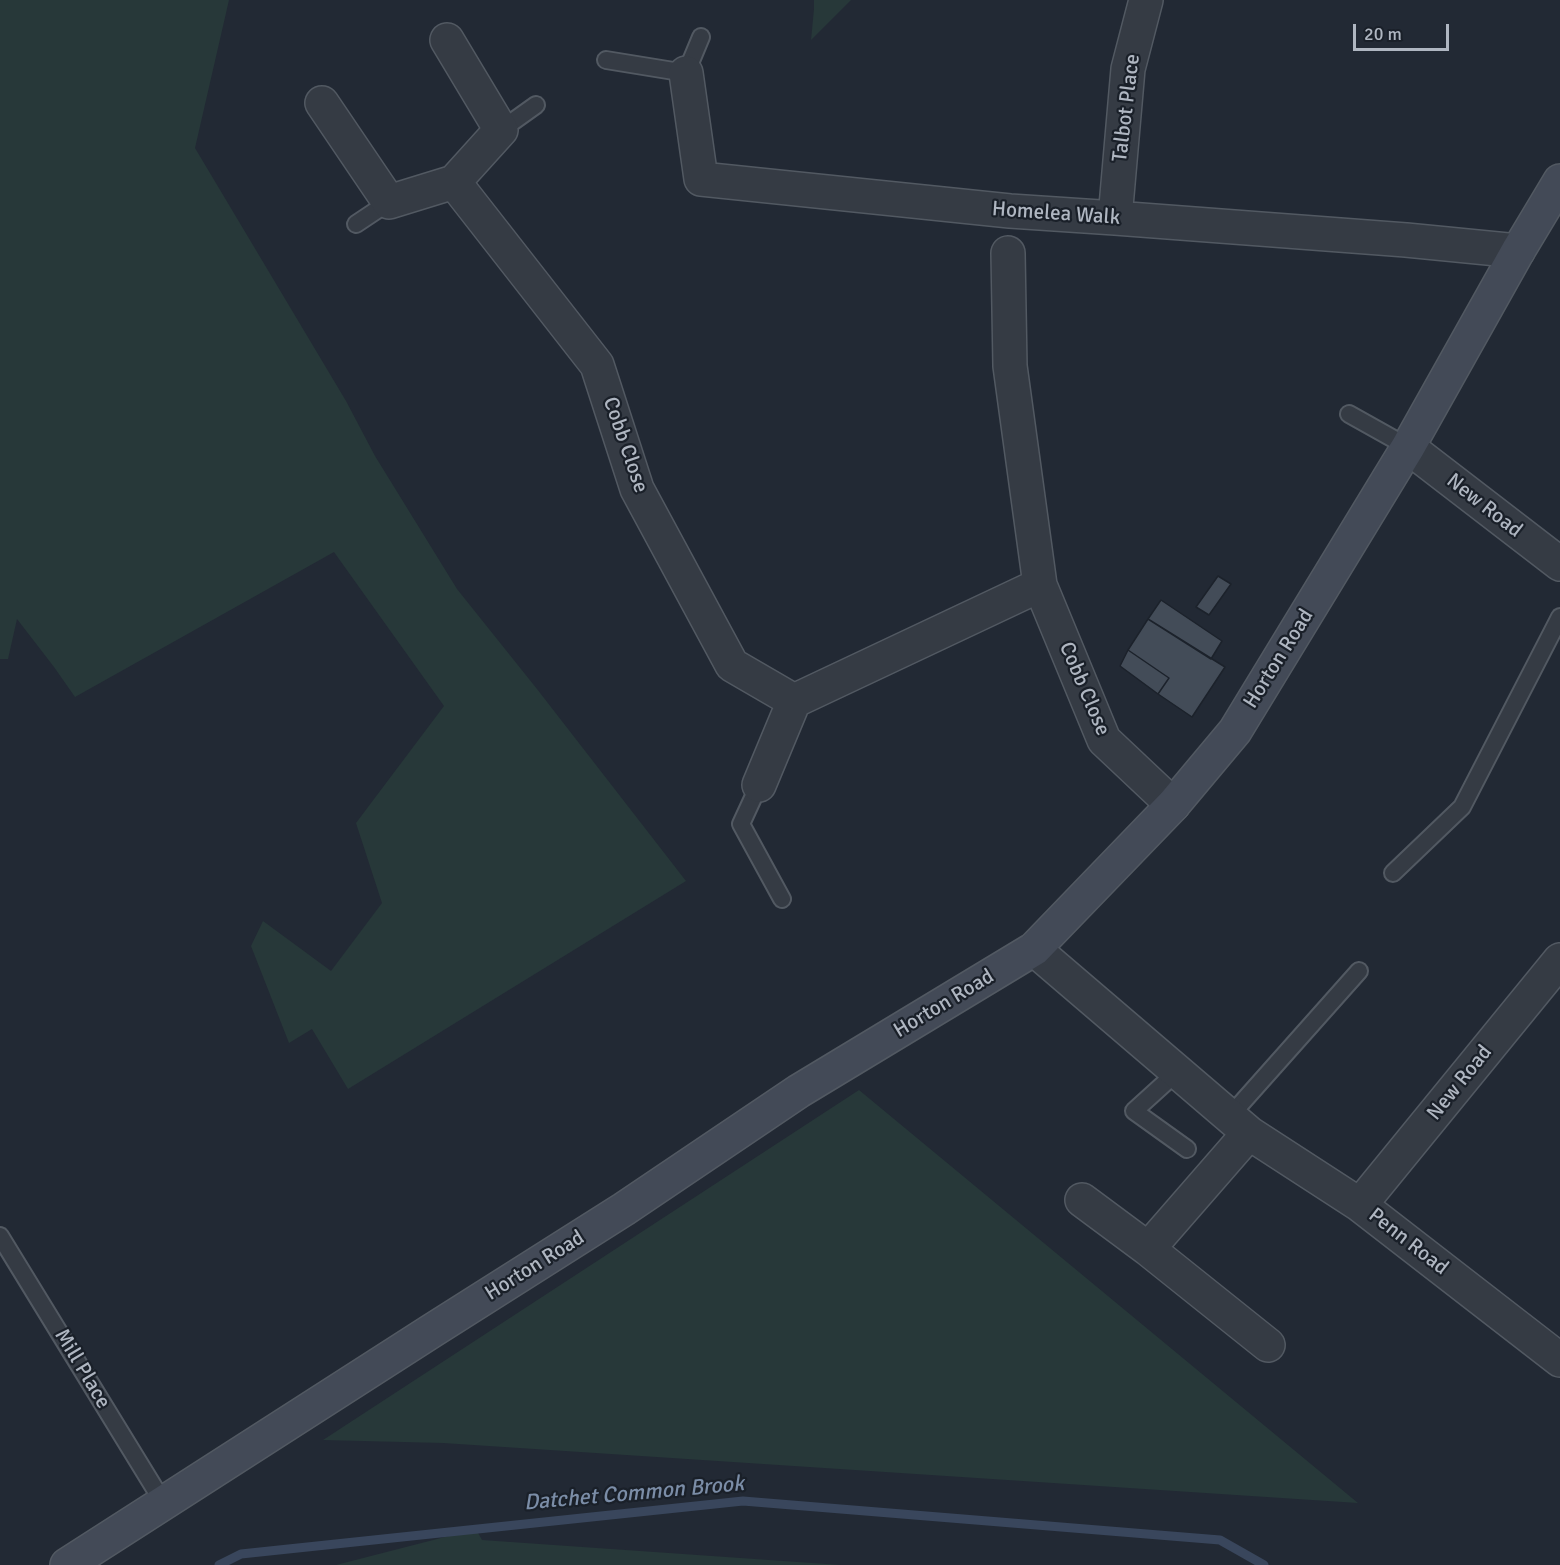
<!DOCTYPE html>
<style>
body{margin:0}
#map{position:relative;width:1560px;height:1565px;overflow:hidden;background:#222934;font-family:Signika,sans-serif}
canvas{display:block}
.scale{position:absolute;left:1353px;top:24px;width:96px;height:27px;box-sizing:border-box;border:3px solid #afb6c1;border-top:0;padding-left:8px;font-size:18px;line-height:21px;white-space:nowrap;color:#afb6c1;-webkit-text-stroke:4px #1a2029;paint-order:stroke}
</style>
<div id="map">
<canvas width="1560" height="1565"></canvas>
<div class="scale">20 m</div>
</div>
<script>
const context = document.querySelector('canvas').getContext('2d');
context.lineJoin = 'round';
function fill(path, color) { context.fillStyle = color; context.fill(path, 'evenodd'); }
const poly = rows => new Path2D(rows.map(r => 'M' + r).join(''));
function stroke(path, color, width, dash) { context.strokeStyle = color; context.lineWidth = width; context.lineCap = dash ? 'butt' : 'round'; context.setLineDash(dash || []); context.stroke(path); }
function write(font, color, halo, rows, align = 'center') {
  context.font = font + ' Signika,sans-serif'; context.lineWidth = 4.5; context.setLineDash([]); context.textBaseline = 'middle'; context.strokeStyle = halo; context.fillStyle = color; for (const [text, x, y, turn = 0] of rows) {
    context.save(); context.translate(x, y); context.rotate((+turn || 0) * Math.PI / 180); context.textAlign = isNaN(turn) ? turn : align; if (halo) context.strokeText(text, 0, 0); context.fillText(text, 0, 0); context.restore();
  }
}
fill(poly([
 [0,0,229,0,195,148,346,401,375,456,457,589,537,689,686,881,348,1089,312,1029,289,1043,251,946,263,921,331,971,382,903,356,823,444,706,334,552,75,697,54,667,17,619,8,659,0,659],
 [814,0,851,0,811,40,814,9],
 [859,1090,1358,1503,443,1443,323,1440],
 [476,1529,482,1540,841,1565,336,1565]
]), '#273839');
stroke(poly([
 [219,1565,241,1554,743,1501,1220,1540,1264,1565]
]), '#39465c', 9);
const building = poly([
 [1218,576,1231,584,1209,615,1196,607,1218,576],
 [1161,600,1222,641,1211,659,1148,619,1161,600],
 [1148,619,1225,667,1192,717,1158,694,1169,678,1128,650,1148,619],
 [1128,650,1169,678,1158,694,1120,666,1128,650]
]);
fill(building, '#434c58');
stroke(building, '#1c222b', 1.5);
const lane = poly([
 [606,60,686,73,701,37],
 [501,130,536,105],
 [356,224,389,202],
 [1349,414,1408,447],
 [759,785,741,824,782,899],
 [1393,873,1462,807,1560,617],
 [1177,1072,1134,1111,1187,1149],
 [1230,1116,1359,971],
 [0,1236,163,1502]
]);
const street = poly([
 [686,73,701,179,1010,211,1115,218,1406,240,1518,251],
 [322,103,389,202,454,182,501,130,447,40],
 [454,182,597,365,637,489,732,665,794,701,1040,585],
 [1115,218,1128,69,1146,0],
 [1008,253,1010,366,1040,585,1104,740,1173,805],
 [1408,447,1560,564],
 [759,785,794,701],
 [1034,949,1249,1133,1360,1205,1560,1360],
 [1082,1200,1148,1249,1268,1345],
 [1360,1205,1560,960],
 [1148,1249,1249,1133]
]);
const secondary = poly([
 [67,1565,433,1330,624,1209,799,1091,1034,949,1173,805,1235,731,1408,447,1518,251,1560,181]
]);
stroke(lane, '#525962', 20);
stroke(street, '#525962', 36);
stroke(secondary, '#525962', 36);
stroke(lane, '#353b44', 16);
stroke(street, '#353b44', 33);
stroke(secondary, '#434a57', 33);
write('21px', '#afb6c1', '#1a2029', [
 ["Talbot Place",1127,108,-83],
 ["Homelea Walk",1056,214,4],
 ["Cobb Close",625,445,71],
 ["New Road",1484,506,38],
 ["Horton Road",1279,659,-58],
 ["Cobb Close",1084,689,67],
 ["Horton Road",944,1004,-31],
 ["New Road",1460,1083,-51],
 ["Penn Road",1408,1242,38],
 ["Horton Road",535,1266,-32],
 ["Mill Place",82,1369,59]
]);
write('italic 22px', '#7b8da7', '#1a2029', [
 ["Datchet Common Brook",634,1494,-5]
]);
</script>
